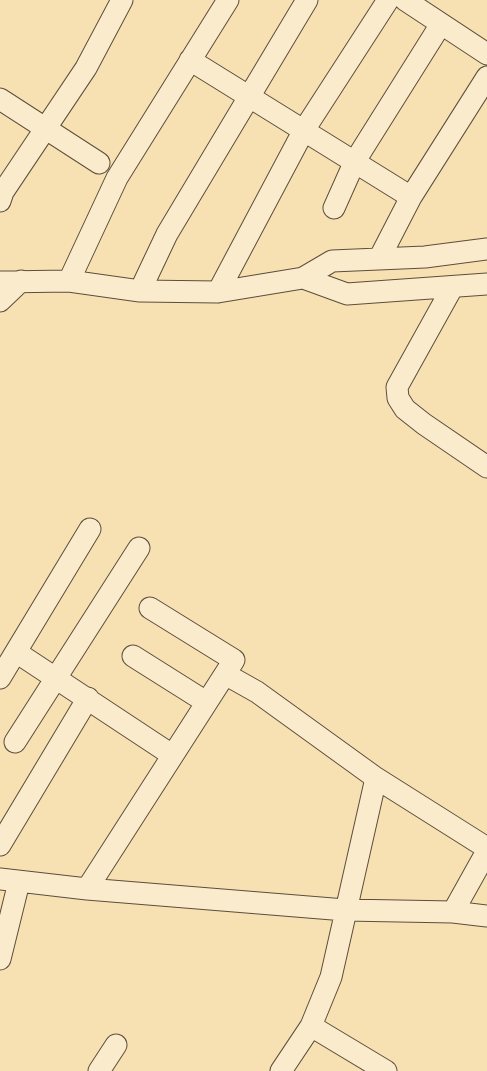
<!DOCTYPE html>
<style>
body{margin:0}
canvas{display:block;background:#f7e0b2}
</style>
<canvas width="487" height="1071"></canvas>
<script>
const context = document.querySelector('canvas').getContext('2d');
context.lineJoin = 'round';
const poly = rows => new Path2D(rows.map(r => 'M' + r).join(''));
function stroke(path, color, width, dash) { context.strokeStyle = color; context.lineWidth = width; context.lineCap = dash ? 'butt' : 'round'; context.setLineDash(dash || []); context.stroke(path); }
const minor = poly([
 [405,0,487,54],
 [190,60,411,197],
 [0,99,99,163],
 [0,201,3,192,86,68,122,0],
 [334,208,355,161,441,24],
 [379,259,411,197,487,77],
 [303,278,347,294,487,284],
 [69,281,117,178,228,0],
 [0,282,69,281,140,291,218,292,303,278,332,261,425,257,487,249],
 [452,288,397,387,398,398,405,409,424,424,487,467],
 [140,291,167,234,307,0],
 [218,292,304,130,388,0],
 [0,301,21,281],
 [16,652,172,755],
 [133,656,206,702],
 [225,674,257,692,376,778,487,848],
 [0,678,90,529],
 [15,742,139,548],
 [0,845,88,698],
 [0,879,87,889,345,910,453,912,487,916],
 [87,889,234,660,150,608],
 [453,912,487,851],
 [0,959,19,882],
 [311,1026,386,1071],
 [99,1071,116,1045],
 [281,1071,311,1026,331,977,376,778]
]);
stroke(minor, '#5c4e3b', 23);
stroke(minor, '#faebcd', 21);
</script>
